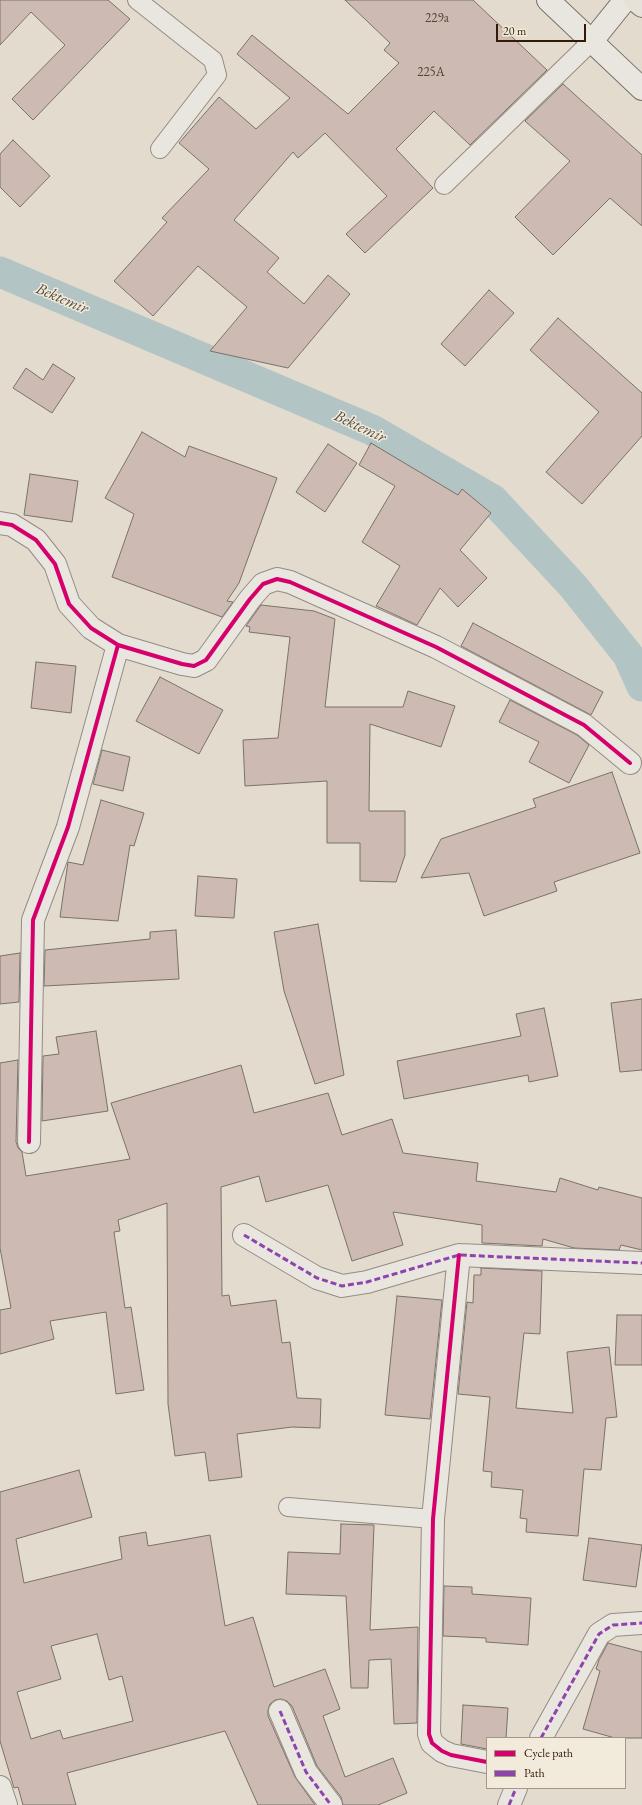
<!DOCTYPE html>
<meta charset="utf-8">
<style>
body{margin:0}
#map{position:relative;width:642px;height:1805px;overflow:hidden;background:#e3dcce;font-family:"EB Garamond",serif}
canvas{display:block}
.legend{position:absolute;left:486px;top:1737px;width:140px;height:52px;box-sizing:border-box;background:#f2eada;border:1px solid #a59786;margin:0;padding:5px 7px;list-style:none;font-size:12px;color:#321a07}
.legend li{display:flex;align-items:center;gap:8px;height:20px}
.legend b{width:20px;border:1px solid #a59786}
.scale{position:absolute;left:496px;top:24px;width:90px;height:18px;box-sizing:border-box;border:2px solid #321a07;border-top:0;padding-left:5px;font-size:12px;line-height:14px;white-space:nowrap;color:#321a07;-webkit-text-stroke:3px #f2eada;paint-order:stroke}
</style>
<div id="map">
<canvas width="642" height="1805"></canvas>
<ul class="legend">
<li><b style="height:5px;background:#d6006c"></b>Cycle path</li>
<li><b style="height:5px;background:#8e44ad"></b>Path</li>
</ul>
<div class="scale">20 m</div>
</div>
<script>
const context = document.querySelector('canvas').getContext('2d');
context.lineJoin = 'round';
const poly = rows => new Path2D(rows.map(r => 'M' + r).join(''));
function stroke(path, color, width, dash) { context.strokeStyle = color; context.lineWidth = width; context.lineCap = dash ? 'butt' : 'round'; context.setLineDash(dash || []); context.stroke(path); }
function fill(path, color) { context.fillStyle = color; context.fill(path, 'evenodd'); }
function write(font, color, halo, rows, align = 'center') {
  context.font = font + ' "EB Garamond",serif'; context.lineWidth = 3; context.setLineDash([]); context.textBaseline = 'middle'; context.strokeStyle = halo; context.fillStyle = color; for (const [text, x, y, turn = 0] of rows) {
    context.save(); context.translate(x, y); context.rotate((+turn || 0) * Math.PI / 180); context.textAlign = isNaN(turn) ? turn : align; if (halo) context.strokeText(text, 0, 0); context.fillText(text, 0, 0); context.restore();
  }
}
stroke(poly([
 [0,272,372,430,493,500,573,586,628,655,642,686]
]), '#b3c4c5', 31);
const building = poly([
 [0,0,108,0,130,19,33,120,12,99,65,45,31,12,0,45,0,0],
 [345,0,473,0,547,70,470,145,434,111,396,149,433,188,365,253,346,234,387,196,325,133,298,158,293,152,234,220,279,258,267,272,304,304,328,275,350,294,288,368,210,351,247,307,198,266,153,316,114,281,167,222,162,218,209,169,179,143,219,97,256,129,290,98,237,54,252,35,348,114,399,63,384,50,390,43,345,0],
 [563,84,642,155,642,226,610,198,553,255,515,217,570,161,525,121,563,84],
 [13,140,50,176,20,207,0,187,0,154,13,140],
 [489,290,514,313,465,366,441,344,489,290],
 [558,318,642,393,642,436,582,504,546,472,599,412,530,350,558,318],
 [53,364,75,378,52,413,13,388,26,368,43,380,53,364],
 [142,432,185,457,189,446,277,478,239,583,227,601,233,602,222,617,112,577,134,514,105,498,142,432],
 [371,443,458,495,462,489,491,513,460,550,487,578,458,607,440,588,417,625,376,606,400,566,362,542,395,486,359,465,371,443],
 [328,444,357,463,325,512,296,492,328,444],
 [30,474,78,481,72,522,24,515,30,474],
 [261,605,314,611,335,619,325,707,403,707,408,691,455,706,441,747,370,724,369,811,405,811,405,855,396,882,360,881,360,843,327,843,327,781,245,786,243,740,278,738,290,637,249,632,250,627,246,626,261,605],
 [473,623,603,692,591,715,461,646,473,623],
 [36,662,76,666,71,713,31,708,36,662],
 [160,677,223,710,199,754,136,721,160,677],
 [510,700,577,735,589,745,569,783,529,762,539,742,499,722,510,700],
 [102,750,130,757,123,791,93,784,102,750],
 [612,772,640,853,554,882,557,891,484,916,469,873,421,878,441,839,536,807,533,799,612,772],
 [101,800,144,813,134,846,130,845,118,921,60,917,68,862,83,865,101,800],
 [198,876,237,879,234,918,195,916,198,876],
 [318,924,344,1075,315,1084,284,991,274,932,318,924],
 [176,930,179,979,44,986,45,950,150,939,150,932,176,930],
 [20,953,19,1002,0,1004,0,956,20,953],
 [642,999,642,1070,620,1072,611,1003,642,999],
 [544,1008,558,1076,529,1082,528,1075,404,1099,397,1061,521,1036,516,1014,544,1008],
 [96,1031,108,1111,42,1121,43,1056,59,1054,56,1037,96,1031],
 [18,1060,16,1142,18,1148,22,1152,26,1176,130,1159,111,1103,241,1065,254,1113,328,1093,342,1135,392,1119,403,1153,478,1163,476,1181,556,1192,560,1178,598,1190,599,1187,642,1198,642,1250,621,1245,619,1250,574,1248,543,1239,542,1246,482,1243,482,1225,393,1212,403,1245,352,1261,328,1185,266,1202,259,1176,221,1187,222,1296,229,1295,231,1306,276,1300,282,1343,290,1342,297,1398,321,1399,320,1428,292,1427,237,1434,242,1477,209,1481,205,1452,175,1456,168,1404,167,1203,118,1220,120,1231,114,1232,125,1308,131,1307,144,1390,116,1394,106,1312,50,1321,54,1339,0,1354,0,1310,11,1308,0,1248,0,1063,18,1060],
 [481,1268,542,1271,540,1334,524,1333,516,1408,573,1413,567,1352,609,1347,617,1417,606,1418,601,1470,584,1469,578,1536,526,1532,527,1519,520,1518,523,1490,491,1487,492,1472,483,1471,490,1397,458,1394,467,1302,473,1303,474,1275,481,1275,481,1268],
 [397,1296,442,1300,430,1419,385,1415,397,1296],
 [617,1315,642,1315,642,1365,615,1365,617,1315],
 [79,1470,92,1517,16,1539,24,1583,122,1559,119,1537,146,1532,148,1546,210,1535,225,1626,253,1617,274,1687,325,1669,340,1709,323,1716,345,1777,393,1758,407,1793,378,1805,343,1805,341,1797,317,1766,292,1706,287,1701,281,1699,275,1700,270,1704,268,1710,268,1716,295,1777,315,1805,258,1805,225,1731,67,1773,76,1805,23,1805,18,1787,14,1788,0,1741,0,1492,79,1470],
 [97,1634,109,1680,122,1676,133,1721,63,1739,60,1730,31,1739,17,1692,61,1679,51,1646,97,1634],
 [341,1524,374,1525,370,1630,418,1627,417,1723,394,1724,391,1659,369,1660,368,1688,351,1688,346,1596,286,1594,288,1552,340,1554,341,1524],
 [589,1538,642,1545,636,1587,583,1580,589,1538],
 [444,1586,472,1587,472,1594,531,1598,528,1645,486,1642,486,1638,443,1636,444,1586],
 [608,1643,642,1652,642,1738,615,1738,583,1729,600,1671,596,1669,599,1660,608,1643],
 [463,1705,508,1708,506,1738,487,1738,487,1749,461,1744,463,1705]
]);
fill(building, '#ccbab3');
stroke(building, '#7a7268', 1);
const lane = poly([
 [137,0,213,60,217,75,160,149],
 [444,185,592,41],
 [288,1507,433,1519]
]);
const street = poly([
 [0,523,12,525,36,540,55,564,69,604,91,628,118,645,182,664,194,666,206,660,250,599,263,584,277,579,290,582,436,647,584,725,630,763],
 [29,1142,33,920,68,827,118,645],
 [244,1235,317,1278,342,1286,367,1282,459,1255,642,1263],
 [459,1255,433,1519,429,1734,432,1743,442,1751,451,1755,487,1762],
 [280,1711,306,1772,331,1805],
 [541,1738,599,1634,613,1625,642,1623],
 [0,1787,6,1805],
 [509,1805,516,1788]
]);
const secondary = poly([
 [548,0,642,89],
 [592,41,625,0]
]);
const highway = poly([
 [635,0,642,6]
]);
stroke(lane, '#948c82', 20);
stroke(street, '#948c82', 24);
stroke(secondary, '#7a7268', 24);
stroke(highway, '#7a7268', 24);
stroke(lane, '#e9e5df', 18);
stroke(street, '#e9e5df', 22);
stroke(secondary, '#e9e5df', 22);
stroke(highway, '#e6e1d9', 22);
stroke(poly([
 [244,1235,317,1278,342,1286,367,1282,459,1255,642,1263],
 [280,1711,306,1772,331,1805],
 [541,1738,599,1634,613,1625,642,1623],
 [509,1805,516,1788]
]), '#8e44ad', 3, [6, 3]);
stroke(poly([
 [0,523,12,525,36,540,55,564,69,604,91,628,118,645,182,664,194,666,206,660,250,599,263,584,277,579,290,582,436,647,584,725,630,763],
 [29,1142,33,920,68,827,118,645],
 [459,1255,433,1519,429,1734,432,1743,442,1751,451,1755,487,1762]
]), '#d6006c', 4);
write('13px', '#584232', null, [
 ["229a",437,18],
 ["225А",431,72]
]);
write('italic 16px', '#534a3f', '#f2eada', [
 ["Bektemir",62,299,23],
 ["Bektemir",360,427,25]
]);
</script>
